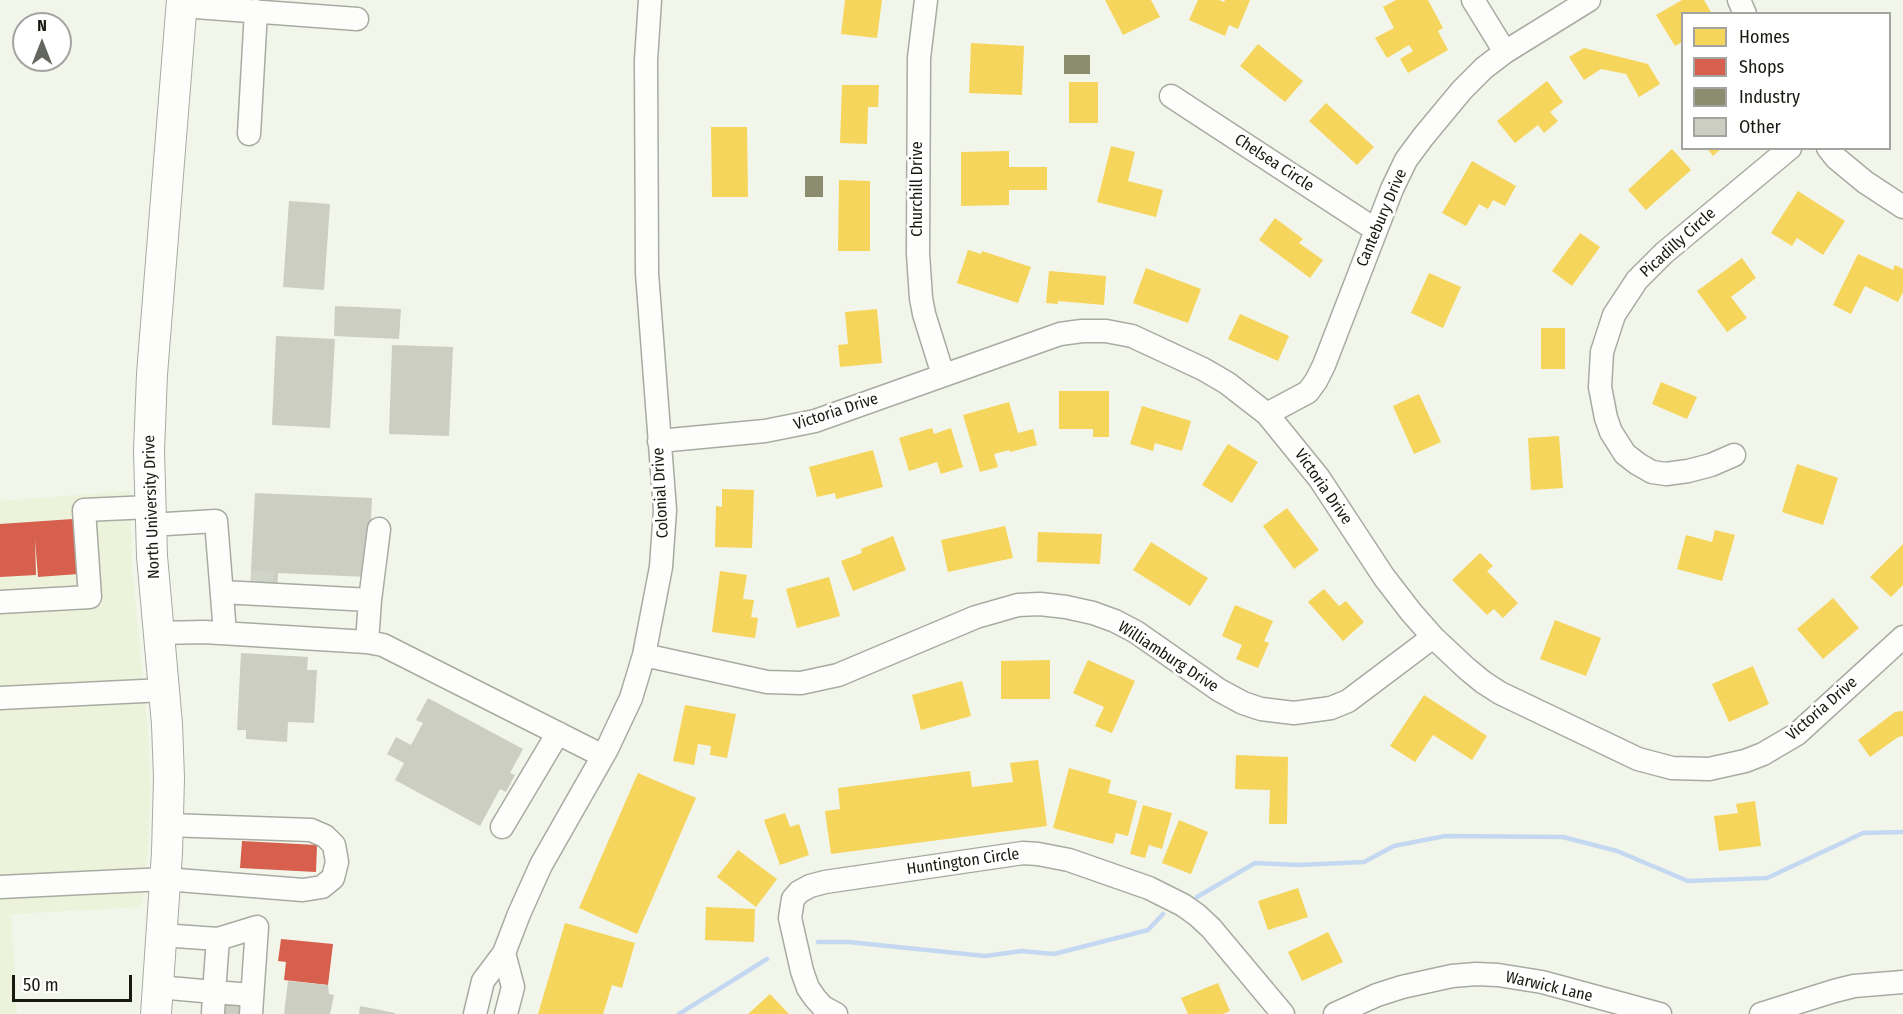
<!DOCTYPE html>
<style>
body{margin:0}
#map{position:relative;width:1903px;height:1014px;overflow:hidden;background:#f2f5e9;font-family:"Fira Sans Condensed",sans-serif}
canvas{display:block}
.legend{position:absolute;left:1681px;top:12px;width:210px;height:138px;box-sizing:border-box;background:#fff;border:2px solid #a3a3a0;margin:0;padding:8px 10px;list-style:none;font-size:18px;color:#181a11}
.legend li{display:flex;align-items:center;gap:12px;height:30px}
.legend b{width:30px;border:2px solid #a3a3a0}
.north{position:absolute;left:12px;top:12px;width:60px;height:60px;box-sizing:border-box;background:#fff;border:2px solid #a3a3a0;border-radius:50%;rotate:0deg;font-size:16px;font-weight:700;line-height:24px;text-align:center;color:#181a11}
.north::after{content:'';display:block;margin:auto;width:21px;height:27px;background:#64675d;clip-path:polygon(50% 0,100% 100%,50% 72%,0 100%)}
.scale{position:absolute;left:12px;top:975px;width:120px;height:27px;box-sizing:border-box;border:3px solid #181a11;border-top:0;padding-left:8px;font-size:18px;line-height:21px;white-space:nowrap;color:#181a11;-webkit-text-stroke:4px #fff;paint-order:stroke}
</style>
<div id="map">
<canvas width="1903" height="1014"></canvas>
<ul class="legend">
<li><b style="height:16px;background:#f6d55c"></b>Homes</li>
<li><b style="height:16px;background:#d6604d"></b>Shops</li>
<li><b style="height:16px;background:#8c8c6e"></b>Industry</li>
<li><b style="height:16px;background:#cbcec0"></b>Other</li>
</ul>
<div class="north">N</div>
<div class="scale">50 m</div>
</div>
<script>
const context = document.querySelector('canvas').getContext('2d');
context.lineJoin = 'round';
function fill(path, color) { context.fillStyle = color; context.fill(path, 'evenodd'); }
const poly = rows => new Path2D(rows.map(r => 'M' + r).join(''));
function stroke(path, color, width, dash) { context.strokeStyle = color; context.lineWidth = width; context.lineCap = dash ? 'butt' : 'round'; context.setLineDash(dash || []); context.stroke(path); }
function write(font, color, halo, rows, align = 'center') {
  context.font = font + ' "Fira Sans Condensed",sans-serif'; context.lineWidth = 6; context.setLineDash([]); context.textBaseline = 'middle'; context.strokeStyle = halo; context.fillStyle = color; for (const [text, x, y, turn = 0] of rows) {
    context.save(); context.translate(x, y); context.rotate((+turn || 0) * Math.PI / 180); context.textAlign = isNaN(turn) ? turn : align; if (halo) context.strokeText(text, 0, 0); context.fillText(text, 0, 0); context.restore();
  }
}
fill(poly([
 [130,491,132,569,148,732,150,787,148,851,142,907,11,914,17,1014,0,1014,0,501]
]), '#edf2db');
fill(poly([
 [845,0,882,0,877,38,841,34],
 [1105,0,1151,0,1160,17,1123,35],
 [1198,0,1219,0,1224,2,1225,0,1250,0,1238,29,1229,25,1225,36,1189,20],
 [1396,0,1428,0,1443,28,1438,31,1448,50,1408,73,1400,59,1413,51,1409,45,1387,58,1375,38,1394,28,1383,7],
 [1682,0,1704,0,1711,12,1682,14,1682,42,1675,46,1656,15],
 [971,43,1024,46,1022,95,969,93],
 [1258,44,1303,81,1285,102,1240,66],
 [1584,48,1648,64,1660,84,1639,97,1626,74,1601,69,1584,80,1569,57],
 [1547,81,1563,102,1550,112,1558,121,1544,133,1538,125,1515,143,1497,121],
 [1069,82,1098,82,1098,123,1069,123],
 [842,85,879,85,878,107,868,107,867,144,840,143],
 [1326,103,1374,147,1357,165,1309,121],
 [711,127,747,127,748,197,712,197],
 [1111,146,1135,152,1128,181,1163,190,1156,217,1097,202],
 [1707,148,1722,148,1713,156],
 [1672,149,1691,170,1646,210,1628,190],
 [1009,151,1009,167,1047,167,1047,190,1009,190,1009,205,961,206,961,152],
 [1472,161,1516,186,1505,206,1493,200,1488,209,1479,204,1466,226,1442,213],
 [839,180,870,181,870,251,838,251],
 [1798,191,1845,221,1823,255,1797,238,1792,246,1771,233],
 [1275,218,1303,239,1299,243,1323,260,1310,278,1259,240],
 [1580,233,1600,247,1572,286,1552,271],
 [968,250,981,254,982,251,1031,267,1018,303,957,283],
 [1858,254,1893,270,1895,265,1903,269,1903,292,1898,302,1865,286,1851,314,1833,305],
 [1742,258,1756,278,1731,297,1747,318,1727,332,1697,291],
 [1146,268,1201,289,1188,323,1133,303],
 [1049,271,1106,276,1104,305,1058,301,1058,304,1046,303],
 [1429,273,1461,287,1443,328,1411,313],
 [877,309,882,363,840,367,838,345,848,344,845,312],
 [1240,314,1289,336,1278,361,1228,339],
 [1541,328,1565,328,1565,369,1541,369],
 [1661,382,1697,397,1687,419,1652,404],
 [1059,391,1109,391,1109,437,1093,437,1093,429,1059,429],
 [1419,394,1441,442,1414,454,1393,406],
 [1009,402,1018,433,1033,429,1037,445,1010,452,1009,450,994,454,998,467,980,472,963,415],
 [1142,406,1191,421,1182,451,1155,443,1153,451,1130,444],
 [932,428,934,434,951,428,963,467,941,474,937,462,909,471,899,438],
 [1559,436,1563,488,1531,490,1528,438],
 [1228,444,1258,462,1232,503,1202,485],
 [873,450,883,487,836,499,835,493,817,497,809,467],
 [1797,464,1838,478,1823,525,1782,512],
 [722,489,754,490,752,548,715,547,716,506,722,507],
 [1287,508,1319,550,1294,569,1263,526],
 [1005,526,1013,558,948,572,941,540],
 [1715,530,1735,535,1722,581,1677,569,1686,535,1712,542],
 [1038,532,1102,534,1100,564,1037,562],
 [893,536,906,570,853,591,841,561,862,553,861,549],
 [1151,542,1208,578,1190,606,1133,570],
 [1903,544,1903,585,1891,597,1870,577],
 [1480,553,1493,566,1487,571,1518,603,1503,618,1494,609,1487,615,1452,580],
 [720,571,747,575,743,599,754,600,751,617,758,618,755,638,712,632],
 [829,577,840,616,797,628,786,589],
 [1324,589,1339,606,1346,601,1364,622,1343,641,1308,602],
 [1833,598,1859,628,1823,659,1797,629],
 [1235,605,1273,621,1264,641,1269,643,1258,668,1236,659,1242,645,1222,636],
 [1555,620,1601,638,1586,676,1540,659],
 [1050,660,1050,699,1001,699,1001,661],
 [1088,660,1135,681,1112,733,1095,726,1104,707,1073,693],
 [1753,666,1769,704,1729,722,1712,684],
 [962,681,971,716,921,730,912,695],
 [1424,695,1487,736,1472,760,1433,735,1415,762,1390,746],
 [685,705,736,714,727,758,710,755,711,746,698,744,694,765,673,761],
 [1903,711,1903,736,1898,737,1870,757,1858,740,1895,712],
 [1236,755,1288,757,1287,824,1269,824,1270,790,1235,789],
 [1038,760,1047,826,831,854,825,811,840,809,838,788,970,771,972,787,1013,782,1010,763],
 [1069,768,1111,780,1108,793,1137,801,1128,836,1116,833,1113,844,1053,828],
 [638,773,696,798,637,934,579,908],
 [1755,801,1761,846,1719,851,1714,816,1738,813,1736,804],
 [1143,805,1172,813,1162,849,1149,845,1145,858,1130,854],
 [785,813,790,827,799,824,809,855,780,865,764,820],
 [1179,820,1208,832,1191,874,1162,863],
 [738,850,777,879,756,907,717,877],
 [1298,888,1308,917,1268,930,1258,901],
 [706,907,755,909,754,942,705,940],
 [565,923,635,943,622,988,612,985,603,1014,538,1014],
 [1328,932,1343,962,1302,981,1288,952],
 [1218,983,1230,1011,1223,1014,1188,1014,1181,998],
 [770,994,789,1014,748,1014]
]), '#f6d55c');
fill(poly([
 [73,519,78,574,38,577,35,539,36,575,0,577,0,524],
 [242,841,317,845,316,872,240,868],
 [281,939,333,944,328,985,284,980,286,962,278,961]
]), '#d6604d');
fill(poly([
 [1064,55,1090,55,1090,74,1064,74],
 [805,176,823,176,823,197,805,197]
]), '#8c8c6e');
stroke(poly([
 [1197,897,1255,863,1298,865,1364,862,1394,846,1445,836,1563,837,1617,851,1688,881,1767,878,1863,833,1903,832],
 [818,942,849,942,985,956,1022,951,1054,954,1148,930,1163,914],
 [679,1014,767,959]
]), '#c4d9f1', 4.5);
fill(poly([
 [289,201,330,204,324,290,283,287],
 [335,306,401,309,399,339,334,336],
 [276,336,335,339,330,428,272,425],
 [392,345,453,347,449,436,389,434],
 [255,493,372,498,368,577,278,573,277,591,250,590],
 [241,653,308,657,307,670,317,670,314,723,288,722,287,742,246,739,246,730,237,730],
 [428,698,523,749,510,773,515,775,506,792,500,789,480,826,395,780,404,763,387,754,396,737,411,745,423,723,416,720],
 [288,981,328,985,329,994,334,995,330,1014,284,1014],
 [223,986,243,988,241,1014,221,1014],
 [360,1006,395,1013,395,1014,359,1014]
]), '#cbcec0');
stroke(poly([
 [251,581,277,583]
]), '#d1d4c9', 22, [22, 11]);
const minor = poly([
 [926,0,919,58,918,254,921,298,924,314,943,375],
 [1473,0,1505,52],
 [1739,0,1745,14],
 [182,6,357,19],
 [1171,96,1376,230],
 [249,134,256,11],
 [1828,148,1836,158,1865,182,1903,207],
 [1267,414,1308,392,1316,381,1324,365,1392,189,1406,160,1423,137,1462,90,1484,68,1505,52,1589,0],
 [659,441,765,431,815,421,1060,334,1082,331,1106,331,1132,336,1203,369,1227,383,1267,414,1319,478,1384,577,1411,612,1433,637,1466,668,1483,682,1500,693,1638,759,1672,768,1709,769,1745,761,1763,754,1797,734,1903,637],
 [1734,455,1711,465,1688,471,1666,474,1652,472,1638,464,1625,454,1611,432,1606,418,1600,387,1602,352,1614,315,1637,280,1664,253,1790,148],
 [150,525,216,521,225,633],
 [222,592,370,600,367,642],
 [370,600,379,529],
 [0,602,90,597,84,510,150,507],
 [159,633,204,632,367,642,383,645,603,756],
 [644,655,767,682,801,683,838,675,976,617,1018,605,1040,604,1066,607,1093,613,1115,621,1136,632,1219,690,1243,703,1261,709,1294,713,1331,708,1348,701,1433,637],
 [0,698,164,690],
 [502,827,558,733],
 [0,887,165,879,303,890,322,887,333,878,337,862,334,845,325,836,311,830,168,825],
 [218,939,257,927,251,1014],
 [504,953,519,914,541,865,607,749,631,698,644,655,661,567,665,510,647,273,646,60,650,0],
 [158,987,214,992,218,939,161,935],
 [213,1014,214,992,252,995],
 [475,1014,483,981,504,953,513,987,506,1014],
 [836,1014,823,1007,815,998,808,988,802,971,790,918,793,899,799,892,810,886,825,882,1023,853,1038,854,1069,860,1149,888,1183,905,1197,915,1211,928,1283,1014],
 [1335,1014,1377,995,1402,987,1452,976,1476,974,1498,975,1542,982,1660,1014],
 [1761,1014,1834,991,1854,986,1903,982]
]);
const major = poly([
 [156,1014,167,853,169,778,167,724,152,556,149,451,152,374,182,0]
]);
stroke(minor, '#a8aba2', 25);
stroke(major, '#a8aba2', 32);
stroke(minor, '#fdfefc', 22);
stroke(major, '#fdfefc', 30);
write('16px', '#181a11', '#fff', [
 ["Chelsea Circle",1274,163,33],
 ["Churchill Drive",918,189,-90],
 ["Cantebury Drive",1382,218,-67],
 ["Picadilly Circle",1678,243,-42],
 ["Victoria Drive",836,412,-18],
 ["Victoria Drive",1323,487,55],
 ["Colonial Drive",661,493,-93],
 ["North University Drive",152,507,-92],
 ["Williamburg Drive",1168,657,33],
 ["Victoria Drive",1822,709,-41],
 ["Huntington Circle",963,862,-8],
 ["Warwick Lane",1549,987,13]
]);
</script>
